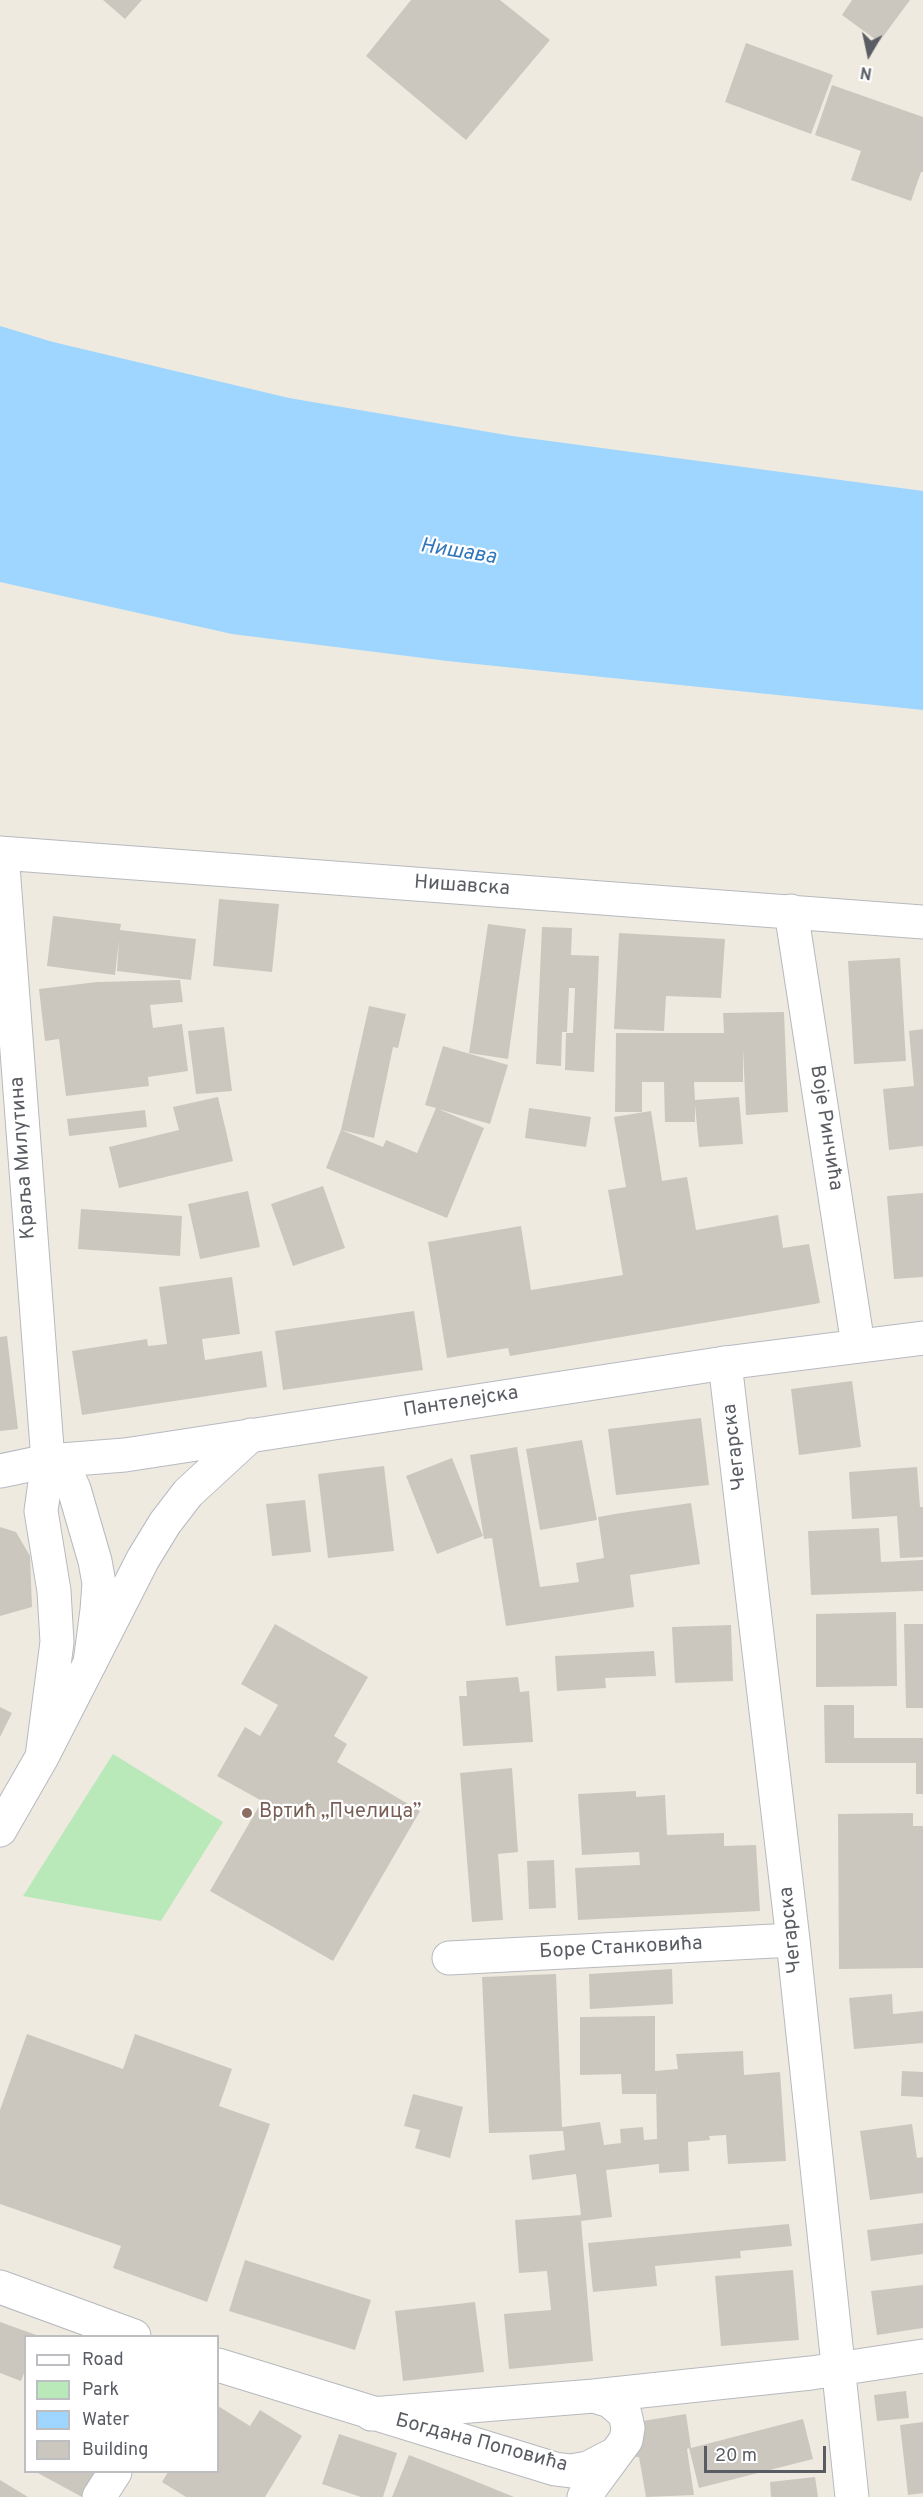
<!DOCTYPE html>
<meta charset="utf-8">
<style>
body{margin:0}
#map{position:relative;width:923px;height:2497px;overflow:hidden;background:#eeeae0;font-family:Overpass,sans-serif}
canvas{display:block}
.legend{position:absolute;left:24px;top:2335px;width:195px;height:138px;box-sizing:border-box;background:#fff;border:2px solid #bdbec1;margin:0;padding:8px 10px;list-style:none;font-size:18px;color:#595d63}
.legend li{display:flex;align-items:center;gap:12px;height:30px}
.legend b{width:30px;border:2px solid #bdbec1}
.north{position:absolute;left:839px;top:24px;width:60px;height:60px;-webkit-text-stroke:4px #fff;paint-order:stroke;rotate:189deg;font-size:16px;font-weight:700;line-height:24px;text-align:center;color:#595d63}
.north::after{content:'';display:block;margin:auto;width:21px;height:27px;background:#595d63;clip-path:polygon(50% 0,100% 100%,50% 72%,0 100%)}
.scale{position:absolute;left:704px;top:2446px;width:122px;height:27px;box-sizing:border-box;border:3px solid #595d63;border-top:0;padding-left:8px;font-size:18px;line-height:21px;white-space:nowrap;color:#595d63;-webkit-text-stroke:4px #fff;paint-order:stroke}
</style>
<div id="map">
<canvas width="923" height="2497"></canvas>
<ul class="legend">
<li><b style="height:8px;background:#fff"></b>Road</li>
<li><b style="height:16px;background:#b9e8b9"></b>Park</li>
<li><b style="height:16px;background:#9ed6ff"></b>Water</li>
<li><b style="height:16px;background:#cbc7bf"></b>Building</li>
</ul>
<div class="north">N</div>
<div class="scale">20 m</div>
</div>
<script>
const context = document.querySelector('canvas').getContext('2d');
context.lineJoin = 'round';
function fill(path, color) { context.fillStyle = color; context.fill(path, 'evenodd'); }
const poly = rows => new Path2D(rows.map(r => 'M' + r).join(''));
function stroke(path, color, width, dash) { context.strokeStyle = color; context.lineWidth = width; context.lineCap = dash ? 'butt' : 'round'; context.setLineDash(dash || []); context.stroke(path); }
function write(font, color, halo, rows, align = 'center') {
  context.font = font + ' Overpass,sans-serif'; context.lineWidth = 4.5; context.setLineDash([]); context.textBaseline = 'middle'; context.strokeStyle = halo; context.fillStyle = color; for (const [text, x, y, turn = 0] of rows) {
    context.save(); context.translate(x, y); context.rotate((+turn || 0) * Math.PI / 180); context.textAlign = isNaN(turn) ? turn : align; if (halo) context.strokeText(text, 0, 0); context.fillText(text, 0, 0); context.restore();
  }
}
fill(poly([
 [113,1754,223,1822,161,1921,23,1896]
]), '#b9e8b9');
fill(poly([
 [0,326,53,342,289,398,512,436,923,491,923,710,447,661,232,634,0,582]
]), '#9ed6ff');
fill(poly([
 [103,0,142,0,125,19],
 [411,0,500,0,550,40,466,140,366,56],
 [852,0,910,0,879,42,842,15],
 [746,43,833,75,811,134,725,102],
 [832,85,923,117,923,172,921,172,911,201,851,180,861,151,815,135],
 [219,899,279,904,272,972,213,966],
 [53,916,121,924,120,930,196,939,191,980,117,971,119,940,115,975,47,966],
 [488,924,526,929,508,1059,469,1053],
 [542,927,572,928,571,955,599,956,594,1072,565,1070,566,1033,573,1033,575,988,569,988,567,1032,562,1032,561,1066,536,1064],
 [619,933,725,939,721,998,666,996,664,1031,614,1029],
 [900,958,906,1061,854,1064,848,961],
 [180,980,183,1002,150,1005,153,1028,182,1024,188,1071,148,1077,149,1086,66,1096,59,1039,45,1041,39,989,97,982],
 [369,1006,406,1014,398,1048,393,1047,374,1138,341,1130],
 [784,1012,788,1112,746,1115,743,1049,743,1082,694,1082,695,1100,739,1097,743,1144,699,1147,695,1105,695,1122,665,1122,664,1082,642,1082,642,1112,615,1112,616,1033,724,1033,723,1013],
 [224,1027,232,1091,196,1094,188,1031],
 [923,1029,923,1146,889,1150,883,1089,914,1086,909,1031],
 [443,1046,508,1065,490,1124,438,1109,484,1128,447,1218,326,1168,341,1130,383,1147,386,1140,417,1153,436,1108,425,1105],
 [218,1097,233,1161,119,1188,109,1147,179,1130,173,1107],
 [529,1108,591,1117,586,1147,525,1138],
 [145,1110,147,1127,69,1136,67,1119],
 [651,1111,662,1181,687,1177,696,1230,778,1215,783,1248,809,1244,820,1303,510,1356,508,1348,447,1358,428,1242,521,1226,531,1290,623,1275,608,1190,626,1187,614,1117],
 [323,1186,345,1248,293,1266,271,1204],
 [248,1191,260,1247,200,1259,188,1204],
 [923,1193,923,1277,894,1279,887,1196],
 [81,1209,182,1216,180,1256,78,1249],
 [232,1277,240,1334,202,1339,205,1360,262,1351,267,1387,82,1415,72,1351,147,1339,148,1346,167,1344,159,1287],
 [414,1311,423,1370,283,1390,275,1331],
 [7,1336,18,1429,0,1431,0,1337],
 [852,1381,861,1447,799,1455,791,1389],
 [701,1418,709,1485,616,1495,608,1429],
 [582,1440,597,1520,540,1530,526,1449],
 [517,1447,540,1587,579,1582,576,1563,604,1558,598,1517,621,1513,691,1503,700,1564,630,1575,634,1607,506,1626,492,1538,484,1539,470,1455],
 [452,1458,483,1536,437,1554,406,1476],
 [384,1466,394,1551,328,1558,318,1474],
 [917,1467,920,1507,923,1507,923,1557,900,1558,897,1516,852,1519,849,1472],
 [305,1500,311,1552,272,1556,266,1504],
 [0,1527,16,1532,30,1556,32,1607,0,1616],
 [879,1528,881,1562,923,1560,923,1591,811,1595,808,1531],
 [896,1612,897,1686,816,1687,816,1614],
 [275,1624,368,1677,334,1736,347,1744,337,1762,420,1811,333,1961,210,1891,262,1801,217,1776,245,1727,260,1736,278,1705,241,1684],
 [904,1624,923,1624,923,1708,906,1708],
 [731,1625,733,1681,675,1683,672,1627],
 [654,1651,656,1676,605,1678,606,1688,557,1691,555,1656],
 [518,1677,520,1692,529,1691,533,1742,463,1746,459,1696,467,1696,466,1681],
 [824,1705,854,1705,854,1738,923,1738,923,1794,916,1794,916,1763,825,1763],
 [0,1707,12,1713,0,1737],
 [512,1768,518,1852,498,1854,503,1920,472,1922,460,1773],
 [636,1791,636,1797,665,1795,667,1835,724,1833,724,1846,756,1845,760,1911,578,1920,575,1868,640,1865,639,1852,582,1855,578,1794],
 [913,1813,913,1826,923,1826,923,1968,839,1969,838,1814],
 [554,1860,556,1908,529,1909,527,1861],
 [672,1969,673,2004,590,2009,589,1974],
 [556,1974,562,2127,600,2122,604,2145,621,2143,620,2129,643,2127,644,2140,657,2139,656,2084,656,2094,622,2094,621,2074,580,2075,580,2017,655,2016,655,2071,678,2069,676,2054,743,2051,744,2075,780,2072,786,2161,728,2164,726,2135,709,2136,710,2140,688,2142,689,2171,659,2173,659,2164,606,2170,612,2217,581,2221,593,2361,509,2369,504,2314,551,2310,547,2271,519,2273,515,2220,581,2215,576,2174,532,2180,529,2155,565,2150,563,2131,489,2133,482,1977],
 [892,1994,893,2014,923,2011,923,2043,854,2049,849,1998],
 [27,2034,123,2069,135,2034,232,2069,219,2106,270,2124,207,2302,113,2268,121,2246,0,2204,0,2110],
 [902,2071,923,2072,923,2097,901,2096],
 [413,2094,463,2107,450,2158,415,2148,420,2130,404,2126],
 [912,2124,917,2158,923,2157,923,2193,870,2200,860,2131],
 [923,2223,923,2254,871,2261,867,2230],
 [789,2224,792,2246,740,2251,741,2258,655,2266,657,2286,593,2292,588,2243],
 [245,2260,371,2300,355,2350,229,2311],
 [793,2270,799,2340,721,2346,715,2276],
 [923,2285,923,2328,877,2335,871,2291],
 [475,2302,484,2372,403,2381,395,2311],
 [0,2322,39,2336,26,2336,26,2368,21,2381,0,2373],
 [906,2391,909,2418,877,2421,874,2395],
 [218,2406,250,2426,260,2410,302,2436,265,2497,186,2497,162,2482,168,2472,218,2472],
 [686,2414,691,2448,803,2419,813,2459,699,2488,689,2448,687,2449,694,2495,646,2497,639,2457,636,2457,630,2423],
 [923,2422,923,2493,908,2495,900,2425],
 [339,2434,397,2453,383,2497,361,2497,322,2484],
 [409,2455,455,2473,514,2497,392,2497],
 [36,2472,100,2472,86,2497,82,2497],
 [815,2477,818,2497,771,2497,770,2482],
 [0,2480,28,2497,0,2497]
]), '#cbc7bf');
const minor = poly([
 [0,853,923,922],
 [2,853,48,1461],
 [791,911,858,1345],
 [725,1363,793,1940,852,2497],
 [449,1958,793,1940],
 [0,2287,134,2336],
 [218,2365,555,2469,571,2471,588,2468,615,2454],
 [371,2414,594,2396,811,2373,923,2356],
 [99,2497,115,2472],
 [584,2497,626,2440,628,2428,625,2414,610,2401,594,2396]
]);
const tertiary = poly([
 [0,1830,42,1757,90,1663,97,1610,99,1583,95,1561,74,1489,68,1476,60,1468,48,1461,41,1511,54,1591,57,1642,42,1757]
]);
const secondary = poly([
 [0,1471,48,1461,125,1455,725,1363,923,1338],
 [90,1663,143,1559,165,1523,188,1493,251,1435]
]);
stroke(minor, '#b6b9be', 35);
stroke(tertiary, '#b6b9be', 35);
stroke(secondary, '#b6bac1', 35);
stroke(minor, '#fff', 33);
stroke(tertiary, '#fff', 33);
stroke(secondary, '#fff', 33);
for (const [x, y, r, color] of [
 [247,1813,6,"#8d6e63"]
]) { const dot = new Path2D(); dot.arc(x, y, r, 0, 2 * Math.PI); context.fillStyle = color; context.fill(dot); stroke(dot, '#fff', 2); }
write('20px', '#595d63', '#fff', [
 ["Нишавска",462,887,4],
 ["Воје Ринчића",825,1128,81],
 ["Краља Милутина",24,1158,-94],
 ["Пантелејска",461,1403,-9],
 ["Чегарска",736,1447,-97],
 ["Чегарска",792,1930,-96],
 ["Боре Станковића",621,1949,-3],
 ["Богдана Поповића",481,2444,15]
]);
write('20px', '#785e54', '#fff', [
 ["Вртић „Пчелица”",259,1813]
], 'left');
write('italic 21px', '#3176bb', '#fff', [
 ["Нишава",458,553,9]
]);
</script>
